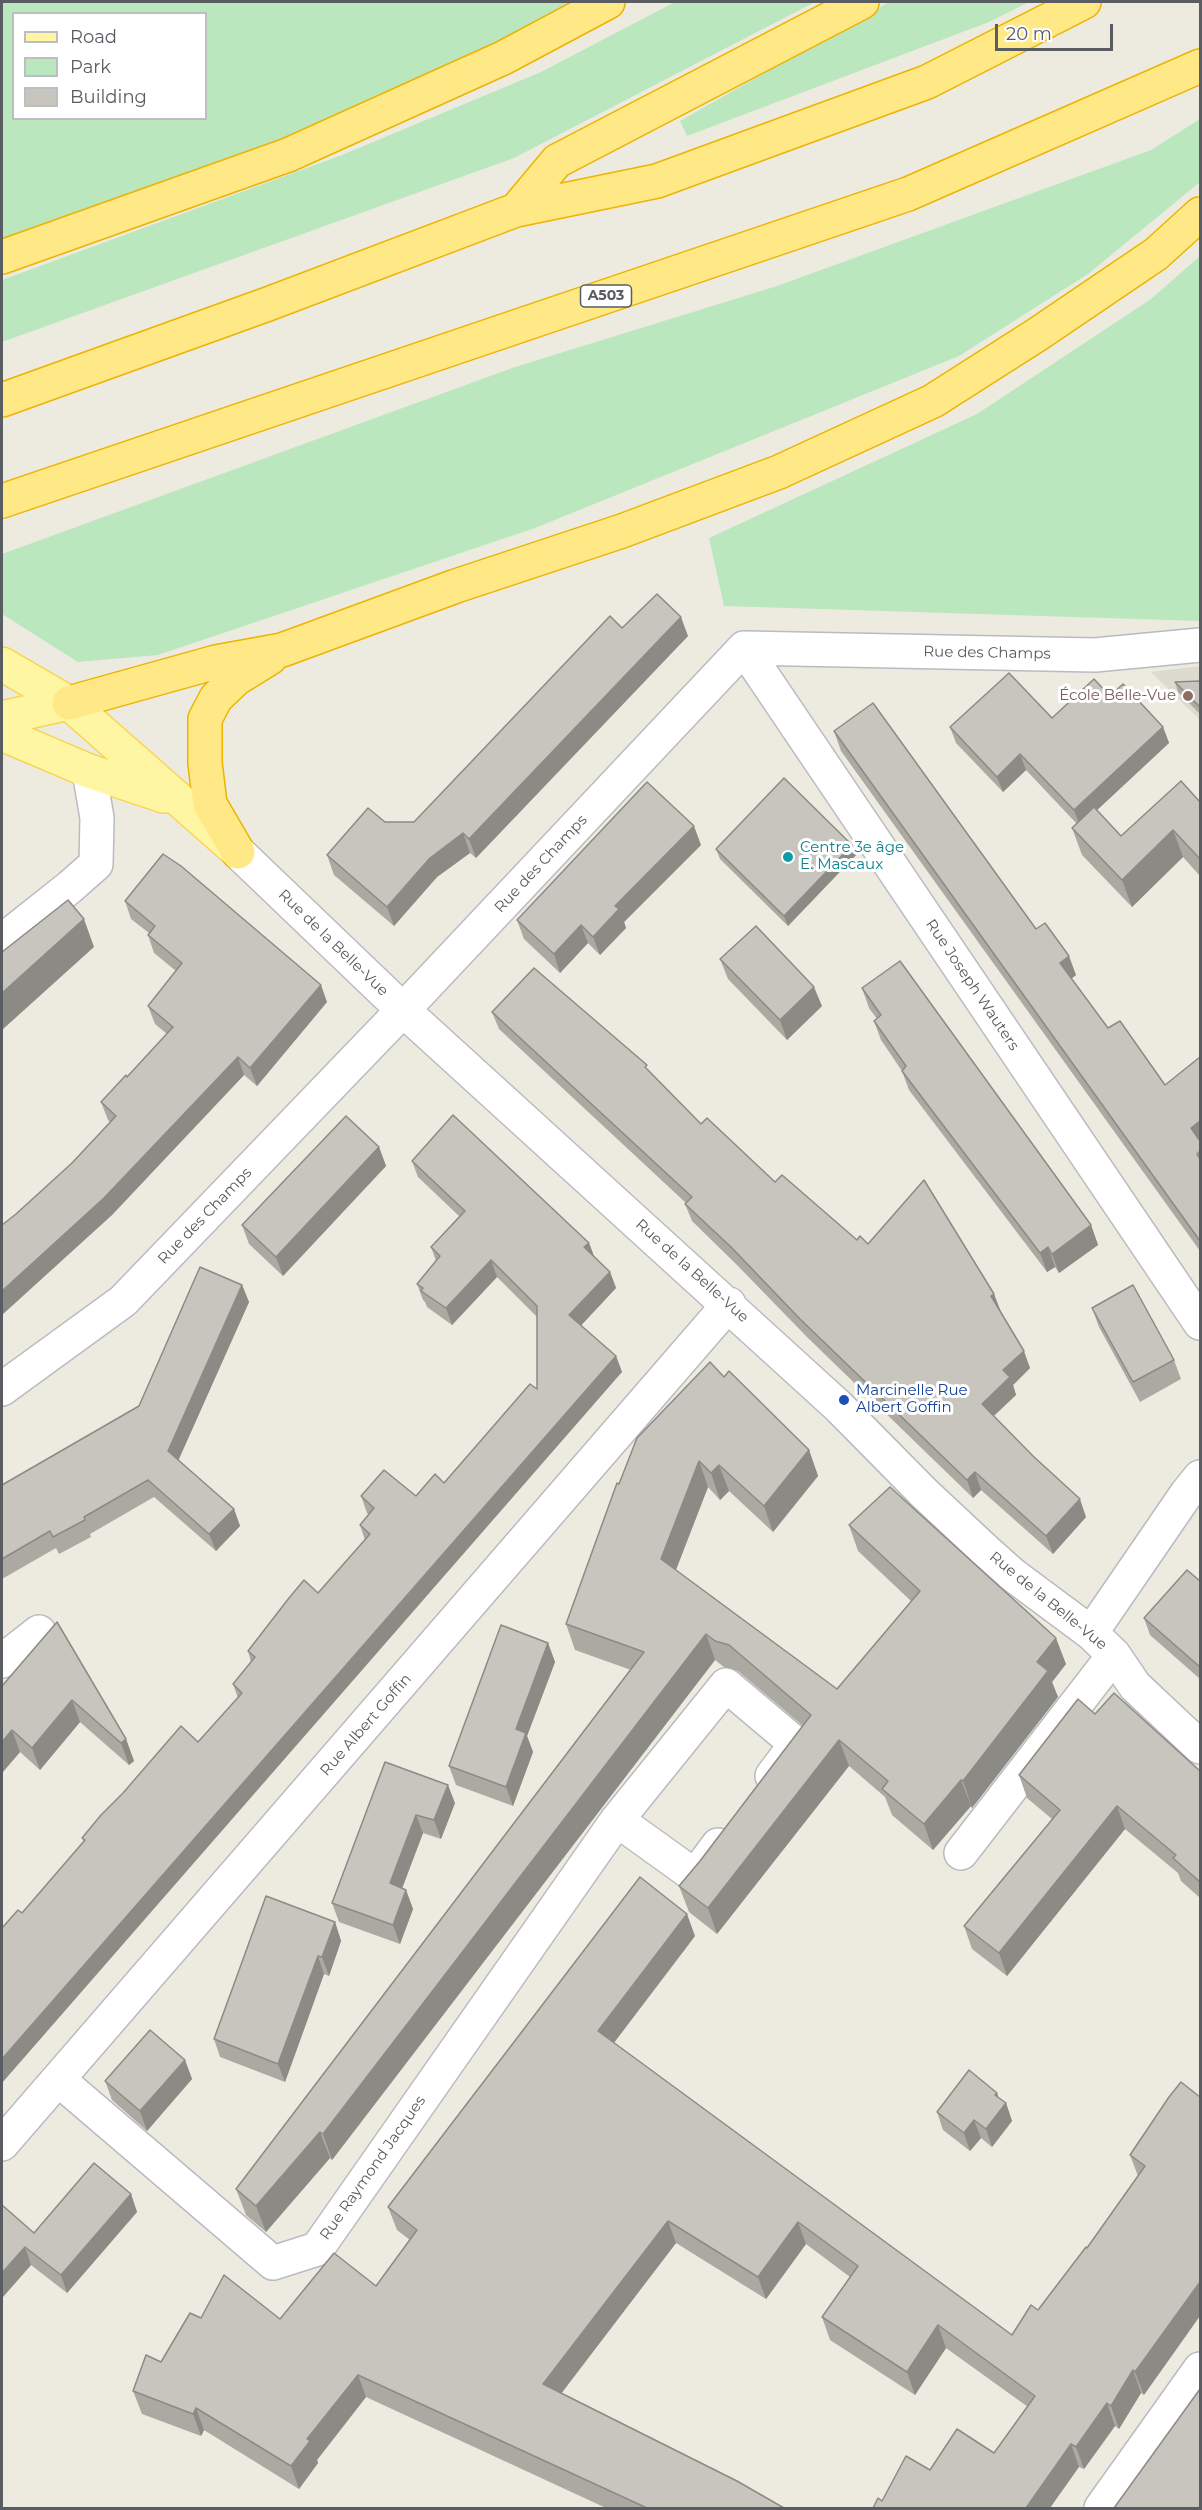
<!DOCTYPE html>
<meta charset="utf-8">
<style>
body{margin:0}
#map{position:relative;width:1202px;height:2510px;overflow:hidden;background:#edebe0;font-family:Montserrat,sans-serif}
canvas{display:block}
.frame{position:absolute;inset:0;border:3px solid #595d62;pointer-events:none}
.legend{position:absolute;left:12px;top:12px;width:195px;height:108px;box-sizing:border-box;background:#fff;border:2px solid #bdbec0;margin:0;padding:8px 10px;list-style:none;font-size:18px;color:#595d62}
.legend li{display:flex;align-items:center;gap:12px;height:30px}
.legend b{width:30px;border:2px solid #bdbec0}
.scale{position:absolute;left:995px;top:24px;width:118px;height:27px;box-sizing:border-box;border:3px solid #595d62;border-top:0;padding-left:8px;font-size:18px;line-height:21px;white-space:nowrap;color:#595d62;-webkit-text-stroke:4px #fff;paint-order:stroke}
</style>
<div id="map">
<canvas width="1202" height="2510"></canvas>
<div class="frame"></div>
<ul class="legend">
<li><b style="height:8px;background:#fff6a4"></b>Road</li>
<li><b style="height:16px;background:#bbe7be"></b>Park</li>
<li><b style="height:16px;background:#c8c5be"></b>Building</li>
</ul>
<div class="scale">20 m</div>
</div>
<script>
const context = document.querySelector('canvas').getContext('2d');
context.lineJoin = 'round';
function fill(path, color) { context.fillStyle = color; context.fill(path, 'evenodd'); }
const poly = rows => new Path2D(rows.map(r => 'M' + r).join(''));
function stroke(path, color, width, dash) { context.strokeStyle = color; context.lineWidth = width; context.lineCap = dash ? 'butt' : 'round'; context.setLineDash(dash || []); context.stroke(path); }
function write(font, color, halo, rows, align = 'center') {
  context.font = font + ' Montserrat,sans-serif'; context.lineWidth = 6; context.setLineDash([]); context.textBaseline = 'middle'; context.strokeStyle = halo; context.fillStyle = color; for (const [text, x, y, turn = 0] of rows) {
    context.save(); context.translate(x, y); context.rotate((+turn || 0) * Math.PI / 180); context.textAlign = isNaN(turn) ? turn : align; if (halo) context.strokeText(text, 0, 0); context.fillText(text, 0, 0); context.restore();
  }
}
fill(poly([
 [1200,666,1200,720,1151,672]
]), '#dddacf');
fill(poly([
 [2,2,608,2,503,58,2,257],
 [14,14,206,14,206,118,14,118],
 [675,2,815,2,514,158,2,342,2,280,342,155,541,72],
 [889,2,1029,2,989,22,687,136,680,121],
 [1200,119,1200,182,1088,274,959,356,535,528,158,655,78,662,2,614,2,554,515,367,777,286,1151,150],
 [1200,256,1200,621,724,606,709,538,977,414,1151,299]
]), '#bbe7be');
const minor = poly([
 [744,648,1200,1323],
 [238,852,403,1010,838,1406,925,1494,986,1551,1013,1575,1091,1633,1114,1655,1135,1686,1200,1747],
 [2,941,70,887,96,864,97,818,89,771],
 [2,1389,123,1301,403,1010,744,648,1095,655,1200,645],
 [1091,1633,1187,1493,1200,1477],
 [2,1661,39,1632],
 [617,1820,695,1876,718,1845],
 [961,1853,1114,1655],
 [59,2080,273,2263,317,2249,617,1820,726,1685,796,1744,772,1776],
 [2,2144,729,1304],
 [1101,2508,1200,2369]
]);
const major = poly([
 [2,664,69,703,235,849],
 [2,718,69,703],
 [2,734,89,771,164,796]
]);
const highway = poly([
 [516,210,557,161,862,2],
 [2,257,288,155,503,58,608,2],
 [2,400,268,304,516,210,657,181,927,82,1084,2],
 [2,501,908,194,1200,66],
 [69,703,216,662,282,650,456,586,622,531,779,472,933,401,1038,334,1156,254,1200,214],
 [238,852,210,804,205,763,205,719,216,698,236,679,270,658]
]);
stroke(minor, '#b8bbc0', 36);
stroke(major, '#f8d44e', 36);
stroke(highway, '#eeb300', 36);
stroke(minor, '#fff', 33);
stroke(major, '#fff6a4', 33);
stroke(highway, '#ffe886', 33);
fill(poly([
 [622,628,688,636,476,858,470,853,437,877,394,926,334,875,327,855,385,822,414,822],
 [1200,681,1200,714,1178,692,1175,682],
 [1110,696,1163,727,1169,743,1097,810,1121,836,1200,802,1200,876,1183,857,1132,907,1082,855,1072,828,1077,824,1026,770,1003,792,956,743,950,727,1052,718],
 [834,731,1036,929,1076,975,1071,979,1108,1028,1165,1085,1200,1057,1200,1251,841,751],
 [701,845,624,922,626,928,600,955,588,943,560,973,524,939,517,920],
 [716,849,856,855,788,926,720,859],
 [125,901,327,1002,257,1086,244,1075,111,1216,16,1214,72,1163,110,1122,108,1120,101,1102,127,1077,167,1034,155,1024,148,1006,176,971,154,953,148,935,149,933,131,919],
 [720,959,822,1006,787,1040,728,979],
 [862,988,1091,1225,1098,1245,1059,1273,1055,1267,1047,1272,909,1090,902,1071,881,1040,874,1021,877,1019,869,1008],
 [492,1012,649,1071,701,1124,775,1182,857,1240,994,1294,1000,1310,1030,1368,1013,1385,1016,1395,994,1416,1086,1517,1053,1554,981,1490,973,1498,807,1337,737,1265,692,1221,685,1204,686,1203,499,1029],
 [379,1147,386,1166,283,1276,249,1244,242,1225],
 [412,1161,589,1243,594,1256,610,1272,616,1288,581,1325,616,1356,622,1372,22,1913,84,1842,82,1838,198,1742,238,1698,233,1684,251,1662,248,1651,318,1593,365,1540,360,1525,369,1515,367,1513,361,1496,416,1496,444,1483,537,1389,537,1317,497,1277,452,1325,427,1307,425,1302,423,1300,417,1284,436,1261,431,1247,459,1216,418,1177],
 [242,1285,249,1302,178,1460,234,1509,240,1526,216,1551,154,1497,90,1534,91,1537,59,1554,56,1548,2,1579,2,1485,139,1406],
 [1092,1308,1174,1360,1181,1379,1140,1402,1099,1327],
 [724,1377,809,1450,818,1476,773,1532,729,1491,720,1500,708,1487,676,1570,837,1689,911,1601,858,1551,849,1525,1066,1664,1052,1682,1058,1697,972,1808,971,1806,933,1850,892,1815,885,1797,849,1766,717,1934,689,1912,679,1886,700,1861,803,1726,738,1671,724,1667,715,1660,332,2160,330,2158,266,2232,246,2215,236,2189,631,1670,575,1650,566,1624,619,1484],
 [1200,1581,1200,1679,1150,1635,1144,1618],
 [57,1622,126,1739,134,1761,129,1765,80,1722,40,1770,20,1752,2,1773,2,1686],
 [548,1643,555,1662,527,1736,533,1752,513,1806,456,1785,449,1766],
 [1095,1714,1200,1771,1200,1898,1181,1881,1178,1873,1125,1829,1007,1976,972,1949,964,1926,1052,1819,1027,1798,1019,1775],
 [385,1762,455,1803,441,1839,423,1833,402,1888,406,1890,413,1909,400,1944,339,1922,332,1903],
 [335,1922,341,1941,329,1976,324,1974,285,2082,220,2057,214,2039],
 [695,1936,614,2043,1012,2335,1038,2310,1087,2248,1138,2176,1130,2155,1169,2097,1144,2395,1141,2393,1119,2429,1115,2426,1084,2469,1079,2467,882,2501,930,2470,994,2453,1028,2407,946,2348,915,2395,830,2340,822,2317,850,2277,806,2244,766,2299,676,2243,561,2393,784,2508,606,2508,366,2397,317,2460,318,2463,299,2489,204,2430,201,2436,142,2414,133,2391,201,2318,280,2319,376,2286,410,2240,397,2230,388,2207],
 [185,2060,192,2079,147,2131,112,2100,105,2081],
 [997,2093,998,2097,1006,2103,1012,2121,992,2147,981,2138,970,2151,943,2130,937,2112],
 [131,2194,137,2212,67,2293,31,2265,2,2298,2,2205,34,2233]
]), '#aca9a3');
fill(poly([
 [681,617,688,636,476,858,469,839],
 [1163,727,1169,743,1080,826,1074,810],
 [1020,754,1026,770,1003,792,997,777],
 [694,826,701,845,624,922,626,928,600,955,593,937,615,906],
 [1173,830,1183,857,1132,907,1122,880],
 [463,833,470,853,437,877,394,926,387,907,430,858],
 [852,845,856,855,788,926,784,916],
 [84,919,94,947,2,1030,2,993],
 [581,925,588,943,560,973,554,954],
 [1069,956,1076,975,1067,982,1060,963],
 [321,985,327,1002,257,1086,250,1068],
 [814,987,822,1006,787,1040,780,1020],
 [238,1057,244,1075,111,1216,2,1315,2,1291],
 [1200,1121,1200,1146,1191,1128],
 [379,1147,386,1166,283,1276,276,1257],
 [1091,1225,1098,1245,1059,1273,1052,1254],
 [589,1243,595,1259,584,1247],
 [1048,1247,1055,1267,1047,1272,1040,1253],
 [491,1260,497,1277,452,1325,446,1308],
 [610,1272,616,1288,575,1332,569,1315],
 [242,1285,249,1302,175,1468,168,1451],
 [994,1294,1001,1312,991,1296],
 [1024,1351,1030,1368,1013,1385,1016,1395,988,1421,982,1404,1003,1370],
 [616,1356,622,1372,2,2083,2,2059],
 [809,1450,818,1476,773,1532,764,1506],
 [699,1461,708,1487,670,1585,661,1559],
 [719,1465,729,1491,720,1500,711,1473],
 [975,1472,981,1490,973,1498,967,1480],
 [1080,1499,1086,1517,1053,1554,1046,1536],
 [234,1509,240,1526,216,1551,209,1534],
 [706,1634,715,1660,332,2160,323,2134],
 [1056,1638,1066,1664,1052,1682,1058,1697,972,1808,963,1781,1037,1662],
 [548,1643,555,1662,527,1736,533,1752,513,1806,506,1787,516,1729],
 [72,1700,80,1722,40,1770,32,1748],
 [12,1730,20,1752,2,1773,2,1742],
 [126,1739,134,1761,129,1765,121,1743],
 [839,1740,849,1766,717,1934,708,1908],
 [961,1780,971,1806,933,1850,924,1824],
 [448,1785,455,1803,441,1839,434,1820],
 [1117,1806,1125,1829,1007,1976,999,1953],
 [416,1815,423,1833,397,1902,390,1883],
 [406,1890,413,1909,400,1944,393,1925],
 [687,1914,695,1936,606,2053,598,2031],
 [335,1922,341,1941,329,1976,322,1957],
 [318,1956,324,1974,285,2082,278,2064],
 [185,2060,192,2079,147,2131,140,2111],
 [997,2093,1002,2108,1006,2103,1012,2121,992,2147,986,2129,995,2095],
 [974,2120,981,2138,970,2151,964,2133],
 [320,2132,330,2158,266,2232,256,2206],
 [131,2194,137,2212,67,2293,61,2275],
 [668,2221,676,2243,551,2407,543,2384],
 [798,2222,806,2244,766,2299,758,2277],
 [25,2247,31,2265,2,2298,2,2273],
 [1200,2282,1200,2316,1144,2395,1135,2372],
 [938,2325,946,2348,915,2395,907,2372],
 [1133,2370,1141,2393,1119,2429,1111,2406],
 [358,2375,366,2397,317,2460,318,2463,299,2489,291,2466,307,2439],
 [1107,2403,1115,2426,1084,2469,1076,2447],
 [196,2408,204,2430,201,2436,193,2414],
 [1071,2444,1079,2467,1050,2508,1026,2508]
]), '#8c8a85');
const building = poly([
 [657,594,681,617,469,839,463,833,430,858,387,907,327,855,368,808,385,822,414,822,610,616,622,628,657,594],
 [1009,673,1052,718,1094,679,1110,696,1123,684,1163,727,1074,810,1020,754,997,777,950,727,1009,673],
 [1200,681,1200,707,1175,682,1200,681],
 [873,703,1036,929,1045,923,1069,956,1060,963,1108,1028,1120,1021,1165,1085,1200,1057,1200,1121,1191,1128,1200,1141,1200,1151,1197,1154,1200,1159,1200,1241,834,731,873,703],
 [784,778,852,845,784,916,716,849,784,778],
 [1181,781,1200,802,1200,859,1173,830,1122,880,1072,828,1094,807,1121,836,1181,781],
 [647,782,694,826,615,906,619,909,593,937,581,925,554,954,517,920,647,782],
 [163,854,181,866,321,985,250,1068,238,1057,104,1198,2,1291,2,1225,16,1214,72,1163,116,1116,101,1102,126,1075,127,1077,173,1027,148,1006,182,963,148,935,155,926,125,901,163,854],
 [68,900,84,919,2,993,2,952,68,900],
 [756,926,814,987,780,1020,720,959,756,926],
 [900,961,1091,1225,1052,1254,1048,1247,1040,1253,902,1071,906,1066,874,1021,881,1015,862,988,900,961],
 [534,968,647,1065,645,1067,701,1124,707,1118,775,1182,782,1175,857,1240,860,1236,868,1244,924,1180,994,1294,991,1296,1024,1351,1003,1370,1010,1377,982,1404,1033,1456,1080,1499,1046,1536,975,1472,967,1480,800,1319,731,1247,685,1204,692,1197,492,1012,534,968],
 [453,1115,589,1243,584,1247,610,1272,569,1315,616,1356,2,2059,2,1928,18,1910,22,1913,85,1840,82,1838,101,1815,123,1793,181,1726,198,1742,242,1693,233,1684,255,1657,248,1651,289,1598,304,1580,318,1593,370,1534,360,1525,374,1508,361,1496,384,1470,416,1496,435,1474,444,1483,530,1384,537,1389,537,1306,491,1260,446,1308,421,1291,423,1288,417,1284,440,1256,431,1247,465,1211,412,1161,453,1115],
 [346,1116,379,1147,276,1257,242,1225,346,1116],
 [200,1267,242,1285,168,1451,234,1509,209,1534,148,1480,84,1517,85,1520,53,1537,50,1531,2,1559,2,1485,139,1406,200,1267],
 [1133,1285,1174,1360,1133,1382,1092,1308,1133,1285],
 [710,1362,724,1377,729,1371,809,1450,764,1506,719,1465,711,1473,699,1461,661,1559,837,1689,920,1591,849,1525,890,1487,1056,1638,1037,1662,1048,1671,963,1781,961,1780,924,1824,882,1789,888,1781,839,1740,708,1908,679,1886,700,1861,811,1715,729,1645,715,1641,706,1634,323,2134,320,2132,256,2206,236,2189,644,1652,566,1624,617,1483,619,1484,637,1438,710,1362],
 [1187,1570,1200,1581,1200,1667,1144,1618,1187,1570],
 [57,1622,126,1739,121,1743,72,1700,32,1748,12,1730,2,1742,2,1686,57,1622],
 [501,1625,548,1643,516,1729,526,1733,506,1787,449,1766,501,1625],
 [1114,1693,1200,1771,1200,1882,1173,1858,1176,1855,1117,1806,999,1953,964,1926,1060,1810,1019,1775,1078,1699,1095,1714,1114,1693],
 [385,1762,448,1785,434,1820,416,1815,390,1883,406,1890,393,1925,332,1903,385,1762],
 [640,1877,687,1914,598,2031,1012,2335,1031,2305,1038,2310,1086,2247,1087,2248,1145,2166,1130,2155,1169,2097,1181,2082,1200,2097,1200,2282,1135,2372,1133,2370,1111,2406,1107,2403,1076,2447,1071,2444,1026,2508,873,2508,878,2498,882,2501,906,2456,930,2470,957,2429,994,2453,1035,2396,938,2325,907,2372,822,2317,858,2266,798,2222,758,2277,668,2221,543,2384,737,2481,784,2508,647,2508,358,2375,307,2439,310,2441,291,2466,196,2408,193,2414,133,2391,146,2355,161,2362,190,2313,201,2318,224,2275,280,2319,334,2253,376,2286,417,2230,388,2207,640,1877],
 [266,1896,335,1922,322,1957,318,1956,278,2064,214,2039,266,1896],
 [150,2030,185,2060,140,2111,105,2081,150,2030],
 [969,2070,997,2093,995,2095,1006,2103,986,2129,974,2120,964,2133,937,2112,969,2070],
 [94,2163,131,2194,61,2275,25,2247,2,2273,2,2205,34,2233,94,2163],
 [1200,2389,1200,2508,1114,2508,1200,2389]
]);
fill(building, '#c8c5be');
stroke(building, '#8c8a85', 1.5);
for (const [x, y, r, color] of [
 [1188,696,6,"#8d6e63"],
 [788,857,6,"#0f9aa8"],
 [844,1400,6,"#1a4fb4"]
]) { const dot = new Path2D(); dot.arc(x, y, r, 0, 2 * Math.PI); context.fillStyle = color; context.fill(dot); stroke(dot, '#fff', 2); }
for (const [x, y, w] of [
 [606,296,51]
]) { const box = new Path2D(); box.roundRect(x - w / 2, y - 11, w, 22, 4.5); context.fillStyle = '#fff'; context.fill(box); stroke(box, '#595d62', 1.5); }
write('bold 14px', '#595d62', null, [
 ["A503",606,296]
]);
write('15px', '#595d62', '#fff', [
 ["Rue des Champs",987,653,1],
 ["Rue des Champs",541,864,-47],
 ["Rue de la Belle-Vue",333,943,44],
 ["Rue Joseph Wauters",972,985,56],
 ["Rue des Champs",205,1216,-46],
 ["Rue de la Belle-Vue",692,1271,42],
 ["Rue de la Belle-Vue",1048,1601,39],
 ["Rue Albert Goffin",366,1725,-49],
 ["Rue Raymond Jacques",373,2168,-55]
]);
write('15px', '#785e54', '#fff', [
 ["École Belle-Vue",1176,696]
], 'right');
write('15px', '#0d838f', '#fff', [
 ["Centre 3e âge",800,848],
 ["E. Mascaux",800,865]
], 'left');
write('15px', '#164399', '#fff', [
 ["Marcinelle Rue",856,1391],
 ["Albert Goffin",856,1408]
], 'left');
</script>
